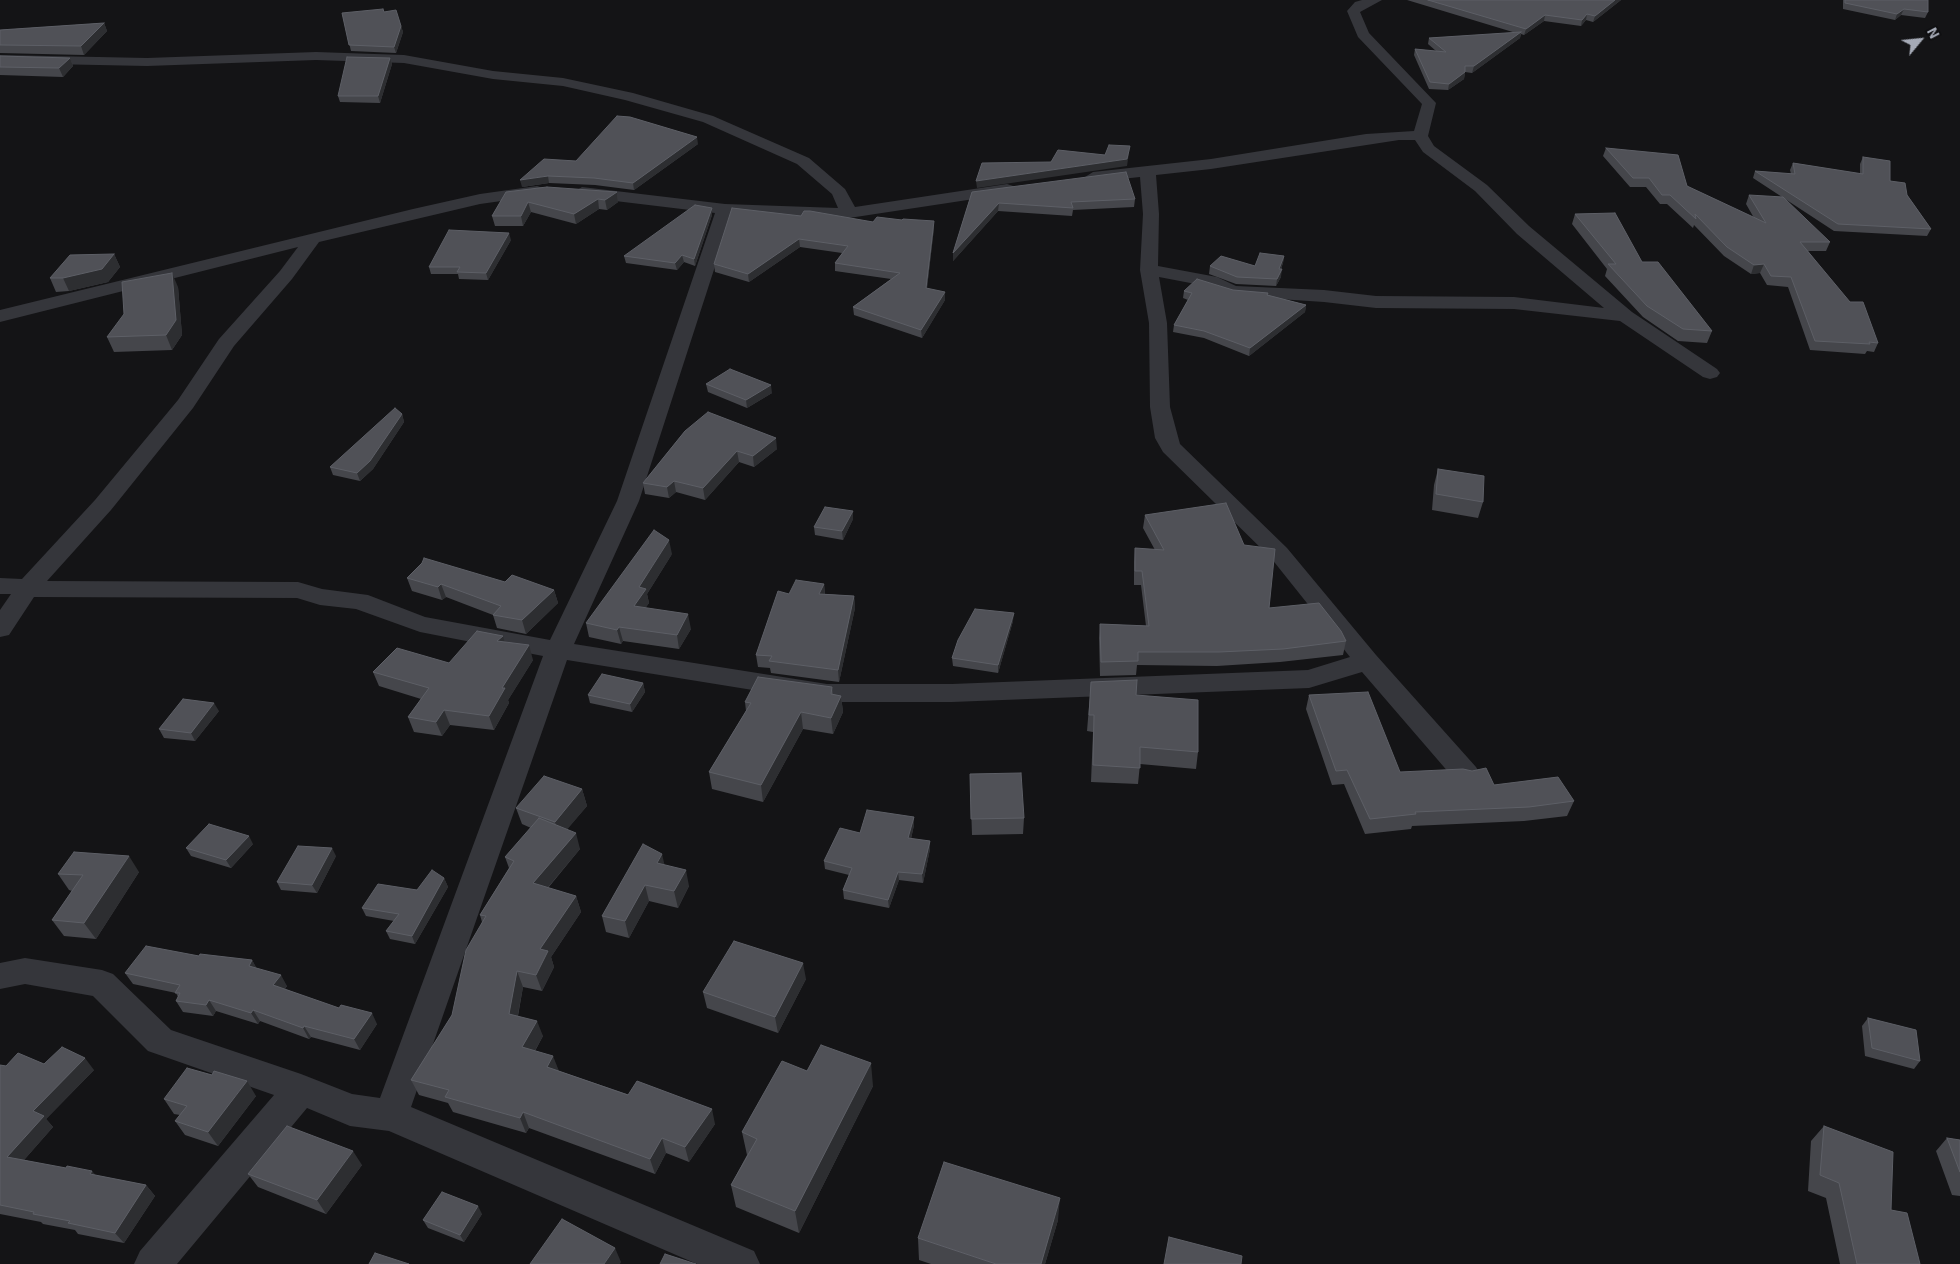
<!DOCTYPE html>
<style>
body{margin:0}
#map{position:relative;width:1960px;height:1264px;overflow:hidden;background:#141416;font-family:"Exo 2",sans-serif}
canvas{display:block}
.north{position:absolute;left:1895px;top:15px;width:50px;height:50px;-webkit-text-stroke:4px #0f0f11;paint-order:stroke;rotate:62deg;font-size:14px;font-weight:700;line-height:20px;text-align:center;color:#a5aab6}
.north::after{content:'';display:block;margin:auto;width:18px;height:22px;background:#a5aab6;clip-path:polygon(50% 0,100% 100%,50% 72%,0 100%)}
</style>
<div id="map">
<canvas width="1960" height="1264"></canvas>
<div class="north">N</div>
</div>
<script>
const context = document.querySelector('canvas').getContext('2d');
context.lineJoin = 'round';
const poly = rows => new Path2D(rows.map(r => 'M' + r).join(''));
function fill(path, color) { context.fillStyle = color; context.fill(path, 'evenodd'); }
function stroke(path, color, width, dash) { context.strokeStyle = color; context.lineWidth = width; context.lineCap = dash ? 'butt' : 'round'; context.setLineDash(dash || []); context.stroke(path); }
fill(poly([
 [1362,0,1382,0,1360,12,1369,33,1436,103,1428,136,1434,146,1487,185,1529,226,1632,312,1717,369,1720,373,1717,377,1710,379,1703,377,1620,321,1514,309,1376,308,1324,302,1233,296,1206,286,1159,277,1167,323,1170,407,1180,444,1287,548,1376,655,1476,767,1480,774,1476,781,1466,784,1456,781,1362,672,1309,688,952,702,827,702,567,660,411,1107,754,1251,760,1264,697,1264,389,1131,350,1126,307,1108,177,1264,134,1264,140,1251,274,1095,148,1051,93,996,25,984,0,989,0,963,25,958,102,970,113,974,171,1030,301,1074,352,1094,380,1098,543,656,420,632,356,609,320,605,297,598,34,597,9,635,0,637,0,610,11,594,0,594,0,578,22,579,95,500,178,400,219,339,280,271,298,247,0,322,0,310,413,209,480,194,537,186,543,188,545,191,537,196,480,204,319,242,292,279,234,346,193,408,111,510,47,581,298,582,322,589,368,595,425,617,550,640,617,501,715,213,582,197,574,192,582,187,725,204,838,208,832,194,797,164,703,122,625,100,563,86,493,79,404,63,316,60,147,66,0,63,0,55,147,58,316,52,404,55,493,71,563,78,633,93,713,116,809,158,845,189,855,207,1007,184,1013,186,1015,189,1013,192,1007,194,849,218,732,214,639,501,574,644,827,684,952,684,1308,670,1350,657,1271,558,1163,452,1155,438,1150,407,1149,323,1140,270,1143,214,1140,177,1093,182,1085,177,1093,172,1211,159,1366,134,1414,131,1422,104,1358,37,1347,11,1355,2,1362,0],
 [1399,140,1415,140,1423,152,1475,191,1517,234,1604,308,1514,297,1376,296,1324,290,1236,286,1217,277,1158,266,1159,214,1156,175,1211,169,1399,140]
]), '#35363b');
fill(poly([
 [1407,0,1621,0,1593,22,1586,20,1581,26,1544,21,1524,35,1521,34,1520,38,1472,73,1465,72,1464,79,1448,90,1429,89,1414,55,1415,49,1436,51,1428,44,1429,38,1516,33],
 [1843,0,1928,0,1928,12,1925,18,1901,15,1895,20,1843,9],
 [342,13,401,26,403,32,396,53,351,51],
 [104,23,107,31,84,55,0,53,0,30],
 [0,56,70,58,73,66,63,77,0,75],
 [390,58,392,64,380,103,340,102,338,96],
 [698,144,634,190,595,185,549,183,522,187,576,161],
 [1606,148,1754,218,1746,204,1749,195,1830,242,1826,251,1808,251,1878,343,1874,352,1867,351,1865,354,1810,350,1788,287,1767,285,1760,273,1751,274,1724,256,1694,225,1693,228,1667,204,1660,204,1646,187,1630,187,1603,156],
 [1863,157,1907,195,1931,229,1927,236,1834,231,1753,178,1755,171,1791,174,1790,170,1793,163,1860,174,1860,164],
 [506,192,617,192,618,202,607,210,599,209,576,224,531,212,523,226,495,226,492,216],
 [972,192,1135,199,1134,207,1073,210,1072,216,998,211,953,261,953,253],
 [712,208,712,215,695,266,684,262,677,270,626,263,624,256],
 [1575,214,1642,262,1712,331,1707,343,1678,341,1643,317,1605,276,1607,269,1572,224],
 [801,216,873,222,934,228,927,288,945,300,922,338,854,315,853,307,891,279,835,271,835,263,842,253,800,247,749,282,715,272,714,264],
 [511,240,488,280,459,279,458,274,431,274,429,267],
 [114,254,120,267,108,282,69,291,56,292,50,278],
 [1284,256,1283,263,1281,269,1281,277,1276,286,1236,284,1209,274,1210,266,1255,266],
 [178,287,182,335,172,350,114,352,107,337],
 [1233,290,1268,295,1306,305,1305,312,1249,356,1204,338,1173,332,1174,325,1188,300,1183,298,1184,291],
 [706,384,772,393,747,408,708,392],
 [402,414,404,422,373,469,360,481,333,475,330,467],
 [685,431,777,449,754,467,739,462,705,500,676,492,669,498,645,494,643,483],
 [1438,469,1483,502,1478,518,1432,510,1434,485],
 [1145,515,1269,608,1346,641,1343,655,1280,662,1217,666,1137,665,1136,675,1100,676,1099,638,1100,624,1146,626,1141,585,1134,585,1134,562,1135,548,1155,550,1143,528],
 [853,519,843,540,815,535,814,527],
 [672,554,647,594,649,603,645,608,691,629,679,649,623,641,621,644,589,637,586,623],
 [407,578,505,582,554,590,558,603,526,634,497,628,493,615,446,597,442,600,412,591],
 [824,584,825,594,854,596,855,608,839,682,771,673,770,668,758,667,756,655,789,594],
 [1013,621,998,673,953,666,952,658],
 [505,642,533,660,508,700,509,703,494,730,450,725,442,736,414,732,408,717,421,699,379,686,373,672,449,663],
 [1091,682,1136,695,1198,752,1196,769,1140,764,1138,784,1091,782,1093,732,1087,731],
 [643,683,645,692,632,712,590,703,588,695],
 [832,687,833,694,841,696,843,712,833,734,803,729,763,802,712,789,709,772,746,711,745,702],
 [1309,695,1400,772,1494,785,1574,801,1567,816,1524,821,1412,826,1411,829,1365,834,1344,784,1332,785,1306,709],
 [219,711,195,741,164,738,159,729],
 [970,774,1024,818,1023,834,972,835],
 [582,789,587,806,567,829,580,849,548,888,576,896,581,912,551,957,554,967,542,991,523,987,518,1016,543,1036,535,1051,559,1071,715,1124,689,1162,666,1153,655,1174,529,1128,526,1133,453,1112,448,1103,419,1095,411,1080,452,1015,482,922,480,915,509,868,505,857,531,828,522,824,516,808],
 [914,817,914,825,911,839,930,841,930,849,923,883,899,880,889,908,844,899,843,890,849,875,825,869,824,861,860,833],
 [253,844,231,868,191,856,186,848],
 [336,856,317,893,281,890,277,882],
 [664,865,689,886,678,908,649,901,629,938,606,932,602,916],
 [139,872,96,939,64,936,52,920,72,891,69,890,58,874],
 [444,878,448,887,415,944,390,939,386,931,394,921,366,916,362,908,417,890],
 [199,956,252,960,256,968,287,986,285,989,377,1024,360,1050,311,1037,309,1039,260,1021,258,1024,216,1011,213,1016,183,1012,176,1001,178,997,176,993,133,984,125,973],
 [806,979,778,1033,707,1008,703,992],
 [1868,1018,1920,1061,1914,1069,1865,1056,1862,1026],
 [44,1064,94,1070,46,1119,53,1127,24,1160,97,1176,146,1185,155,1196,124,1243,78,1234,75,1230,43,1224,41,1222,0,1214,0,1065,6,1066],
 [807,1071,873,1086,799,1233,736,1207,731,1185,747,1155,742,1132],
 [256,1096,218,1146,185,1135,175,1121,180,1115,174,1114,164,1099],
 [1824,1126,1891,1210,1920,1264,1840,1264,1826,1198,1808,1191,1811,1141],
 [1947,1138,1960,1140,1960,1196,1952,1195,1936,1151],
 [362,1165,326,1214,258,1187,248,1174],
 [482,1214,464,1242,428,1228,423,1220],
 [1058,1220,1045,1264,931,1264,919,1260,918,1238]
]), '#45464b');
fill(poly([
 [1615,0,1621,0,1593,22,1595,16],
 [1904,9,1901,15,1895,20,1897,14],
 [1587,14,1586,20,1581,26,1582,20],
 [1545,15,1544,21,1524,35,1526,29],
 [104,23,107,31,84,55,81,46],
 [401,26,403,32,396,53,394,47],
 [1521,32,1520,38,1472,73,1474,66],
 [70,58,73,66,63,77,59,68],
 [390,58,392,64,380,103,378,96],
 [1465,72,1464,79,1448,90,1449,84],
 [697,137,698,144,634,190,633,183],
 [1130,146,1127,166,977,188,976,181,1127,159],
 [548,176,549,183,522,187,520,180],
 [617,192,618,202,607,210,605,200],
 [598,199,599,209,576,224,574,214],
 [528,202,531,212,523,226,521,216],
 [999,203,998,211,953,261,953,253],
 [712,208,712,215,695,266,694,259],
 [934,221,934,228,926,296,926,288],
 [509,233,511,240,488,280,486,273],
 [799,239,800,247,749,282,748,274],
 [114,254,120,267,108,282,69,291,63,278],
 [682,255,684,262,677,270,675,263],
 [1284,256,1283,263,1278,276,1279,269],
 [1764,264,1760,273,1751,274,1754,265],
 [1282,269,1281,277,1276,286,1277,279],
 [172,273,178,287,182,335,172,350,166,335],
 [945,292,945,300,922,338,921,330],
 [1306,305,1305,312,1249,356,1250,348],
 [771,385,772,393,747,408,746,400],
 [402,414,404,422,373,469,360,481,357,473],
 [776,438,777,449,754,467,753,456],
 [737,451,739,462,705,500,703,488],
 [674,481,676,492,669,498,667,487],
 [853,511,853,519,843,540,842,531],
 [669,540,672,554,647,594,649,603,637,621,634,606,639,587],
 [441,584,446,597,442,600,438,587],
 [824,584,825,596,819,594],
 [554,590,558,603,526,634,522,620],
 [854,596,855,608,839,682,838,670],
 [1014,613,1013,621,998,673,998,665],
 [688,614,691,629,679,649,677,635],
 [619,627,623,641,621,644,617,630],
 [503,636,507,651,497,641],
 [529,645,533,660,508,700,509,703,494,730,489,716,502,688],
 [643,683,645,692,632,712,630,704],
 [841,696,843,712,833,734,831,718],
 [214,703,219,711,195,741,191,733],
 [444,710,450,725,442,736,436,722],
 [801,712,803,729,763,802,761,785],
 [582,789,587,806,560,838,555,822],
 [914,817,914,825,909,847,908,838],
 [576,833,580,849,538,899,533,883],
 [249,836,253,844,231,868,226,860],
 [930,841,930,849,923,883,922,874],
 [332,848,336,856,317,893,312,885],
 [662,854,666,871,657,863],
 [129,856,139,872,96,939,84,923],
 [686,870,689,886,678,908,674,891],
 [898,872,899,880,889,908,888,900],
 [444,878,448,887,415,944,412,936],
 [645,885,649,901,629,938,625,921],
 [576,896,581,912,551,957,554,967,542,991,536,975,540,949],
 [252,960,259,972,249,966],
 [803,963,806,979,778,1033,775,1017],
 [517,971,523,987,515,1030,509,1014],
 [281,975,287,986,279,996,273,985],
 [209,1000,216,1011,213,1016,206,1005],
 [253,1010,260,1021,258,1024,251,1013],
 [372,1013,377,1024,360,1050,354,1039],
 [537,1021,543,1036,528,1063,522,1047],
 [304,1026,311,1037,309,1039,303,1028],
 [553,1056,559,1071,547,1067],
 [85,1058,94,1070,46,1119,53,1127,17,1168,7,1157,33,1111],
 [871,1063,873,1086,799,1233,795,1211],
 [247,1081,256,1096,218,1146,208,1132],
 [712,1109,715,1124,689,1162,685,1147],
 [523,1112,529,1128,526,1133,520,1118],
 [662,1138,666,1153,655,1174,650,1159],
 [353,1151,362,1165,326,1214,317,1200],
 [92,1171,102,1182,90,1174],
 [146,1185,155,1196,124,1243,115,1233],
 [1060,1198,1058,1220,1045,1264,1041,1264],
 [478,1206,482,1214,464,1242,460,1235],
 [615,1248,621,1262,620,1264,604,1264]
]), '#2d2e31');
const building = poly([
 [1428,0,1615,0,1595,16,1587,14,1582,20,1545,15,1526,29,1428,0],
 [1845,0,1928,0,1928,12,1904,9,1897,14,1845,3,1845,0],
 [383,9,384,12,396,10,401,26,394,47,349,45,342,13,383,9],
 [104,23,81,46,0,45,0,30,104,23],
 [1521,32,1474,66,1465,66,1465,72,1449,84,1430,82,1415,49,1446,52,1429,38,1521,32],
 [0,56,70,58,59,68,0,67,0,56],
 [347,57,390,58,378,96,338,96,347,57],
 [617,116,630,117,697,137,633,183,594,178,548,176,520,180,544,159,576,161,617,116],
 [1109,145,1130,146,1127,159,976,181,982,163,1051,162,1058,150,1105,155,1109,145],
 [1606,148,1678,155,1687,186,1766,223,1749,195,1783,197,1830,242,1800,242,1850,302,1863,302,1878,343,1869,342,1870,344,1815,341,1791,277,1771,276,1764,264,1754,265,1727,247,1695,214,1696,219,1670,195,1662,195,1649,178,1633,178,1606,148],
 [1863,157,1890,161,1890,181,1905,183,1907,195,1931,229,1838,224,1755,171,1795,174,1793,163,1863,174,1863,157],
 [1126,172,1135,199,1071,202,1073,208,999,203,953,253,972,192,1126,172],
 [547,187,617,192,605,200,598,199,574,214,528,202,521,216,492,216,506,192,547,187],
 [695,205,712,208,694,259,682,255,675,263,624,256,695,205],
 [732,208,801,216,804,211,810,211,873,222,877,217,902,220,903,219,934,221,926,288,945,292,921,330,853,307,900,273,835,263,848,246,799,239,748,274,714,264,732,208],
 [1615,213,1642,262,1658,262,1712,331,1683,329,1647,306,1608,264,1616,264,1575,214,1615,213],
 [449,230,509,233,486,273,457,272,460,267,429,267,449,230],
 [1260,253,1284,256,1279,269,1282,269,1277,279,1237,277,1210,266,1221,256,1255,266,1260,253],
 [114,254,102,269,63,278,50,278,70,255,114,254],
 [172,273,176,320,166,335,107,337,124,314,122,282,172,273],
 [1197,279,1233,290,1268,293,1267,295,1306,305,1250,348,1204,331,1174,325,1192,293,1184,291,1197,279],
 [730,369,771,385,746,400,706,384,730,369],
 [395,408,402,414,370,461,357,473,330,467,395,408],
 [708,412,776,438,753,456,737,451,703,488,674,481,667,487,643,483,685,431,708,412],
 [1438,469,1484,476,1483,502,1436,494,1438,469],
 [1226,503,1244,545,1275,549,1269,608,1319,603,1341,631,1346,641,1283,649,1219,652,1138,652,1138,661,1101,662,1100,624,1149,626,1142,571,1135,571,1135,548,1164,550,1145,515,1226,503],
 [825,507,853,511,842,531,814,527,825,507],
 [654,530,669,540,639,587,646,589,634,606,688,614,677,635,619,627,617,630,586,623,654,530],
 [424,558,505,582,512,575,554,590,522,620,493,615,501,606,441,584,438,587,407,578,422,563,424,558],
 [796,580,824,584,819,594,854,596,838,670,769,661,772,656,756,655,778,591,789,594,796,580],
 [975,609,1014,613,998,665,952,658,958,640,975,609],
 [477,631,503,636,497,641,529,645,502,688,505,688,489,716,444,710,436,722,408,717,429,688,373,672,397,648,449,663,477,631],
 [602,674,643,683,630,704,588,695,602,674],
 [758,677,832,687,831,694,841,696,831,718,801,712,761,785,709,772,751,703,745,702,758,677],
 [1137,680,1136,695,1198,700,1198,752,1140,747,1140,768,1093,765,1094,715,1089,715,1091,682,1137,680],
 [1368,692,1400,772,1463,769,1472,771,1486,768,1494,785,1558,777,1574,801,1529,807,1415,812,1416,814,1370,819,1347,770,1336,771,1309,695,1368,692],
 [183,699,214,703,191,733,159,729,183,699],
 [1021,773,1024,818,971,819,970,774,1021,773],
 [544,776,582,789,555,822,516,808,544,776],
 [867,810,914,817,908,838,930,841,922,874,898,872,888,900,843,890,852,868,824,861,840,828,860,833,867,810],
 [539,818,576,833,533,883,576,896,540,949,548,951,536,975,517,971,509,1014,537,1021,522,1047,553,1056,547,1067,628,1095,637,1081,712,1109,685,1147,662,1138,650,1159,523,1112,520,1118,445,1097,449,1090,411,1080,452,1015,466,950,486,916,480,915,514,861,505,857,539,818],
 [209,824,249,836,226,860,186,848,209,824],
 [643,844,662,854,657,863,686,870,674,891,645,885,625,921,602,916,643,844],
 [298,846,332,848,312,885,277,882,298,846],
 [74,852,129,856,84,923,52,920,83,875,58,874,74,852],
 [432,870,444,878,412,936,386,931,399,914,362,908,378,884,417,890,432,870],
 [734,941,803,963,775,1017,703,992,734,941],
 [146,946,199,956,200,954,252,960,249,966,281,975,273,985,339,1008,341,1005,372,1013,354,1039,304,1026,303,1028,253,1010,251,1013,209,1000,206,1005,176,1001,180,993,175,993,180,985,125,973,146,946],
 [1868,1018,1916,1030,1920,1061,1872,1048,1868,1018],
 [821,1045,871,1063,795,1211,731,1185,757,1139,742,1132,782,1061,807,1071,821,1045],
 [62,1047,85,1058,33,1111,44,1116,7,1157,66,1168,67,1166,92,1171,90,1174,146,1185,115,1233,68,1223,70,1221,33,1214,34,1212,0,1205,0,1065,6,1066,18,1053,44,1064,62,1047],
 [187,1068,212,1075,214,1071,247,1081,208,1132,175,1121,187,1106,164,1099,187,1068],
 [287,1126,353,1151,317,1200,248,1174,287,1126],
 [1824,1126,1893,1152,1891,1210,1907,1213,1920,1264,1857,1264,1839,1183,1820,1175,1824,1126],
 [1947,1138,1960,1140,1960,1172,1947,1138],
 [944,1162,1060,1198,1041,1264,996,1264,918,1238,944,1162],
 [442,1192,478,1206,460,1235,423,1220,442,1192],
 [562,1219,615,1248,604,1264,530,1264,562,1219],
 [1169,1237,1242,1256,1241,1264,1164,1264,1169,1237],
 [375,1253,409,1264,369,1264,375,1253],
 [665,1254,696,1264,660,1264,665,1254]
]);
fill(building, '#505157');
stroke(building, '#5d5f66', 1);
</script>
